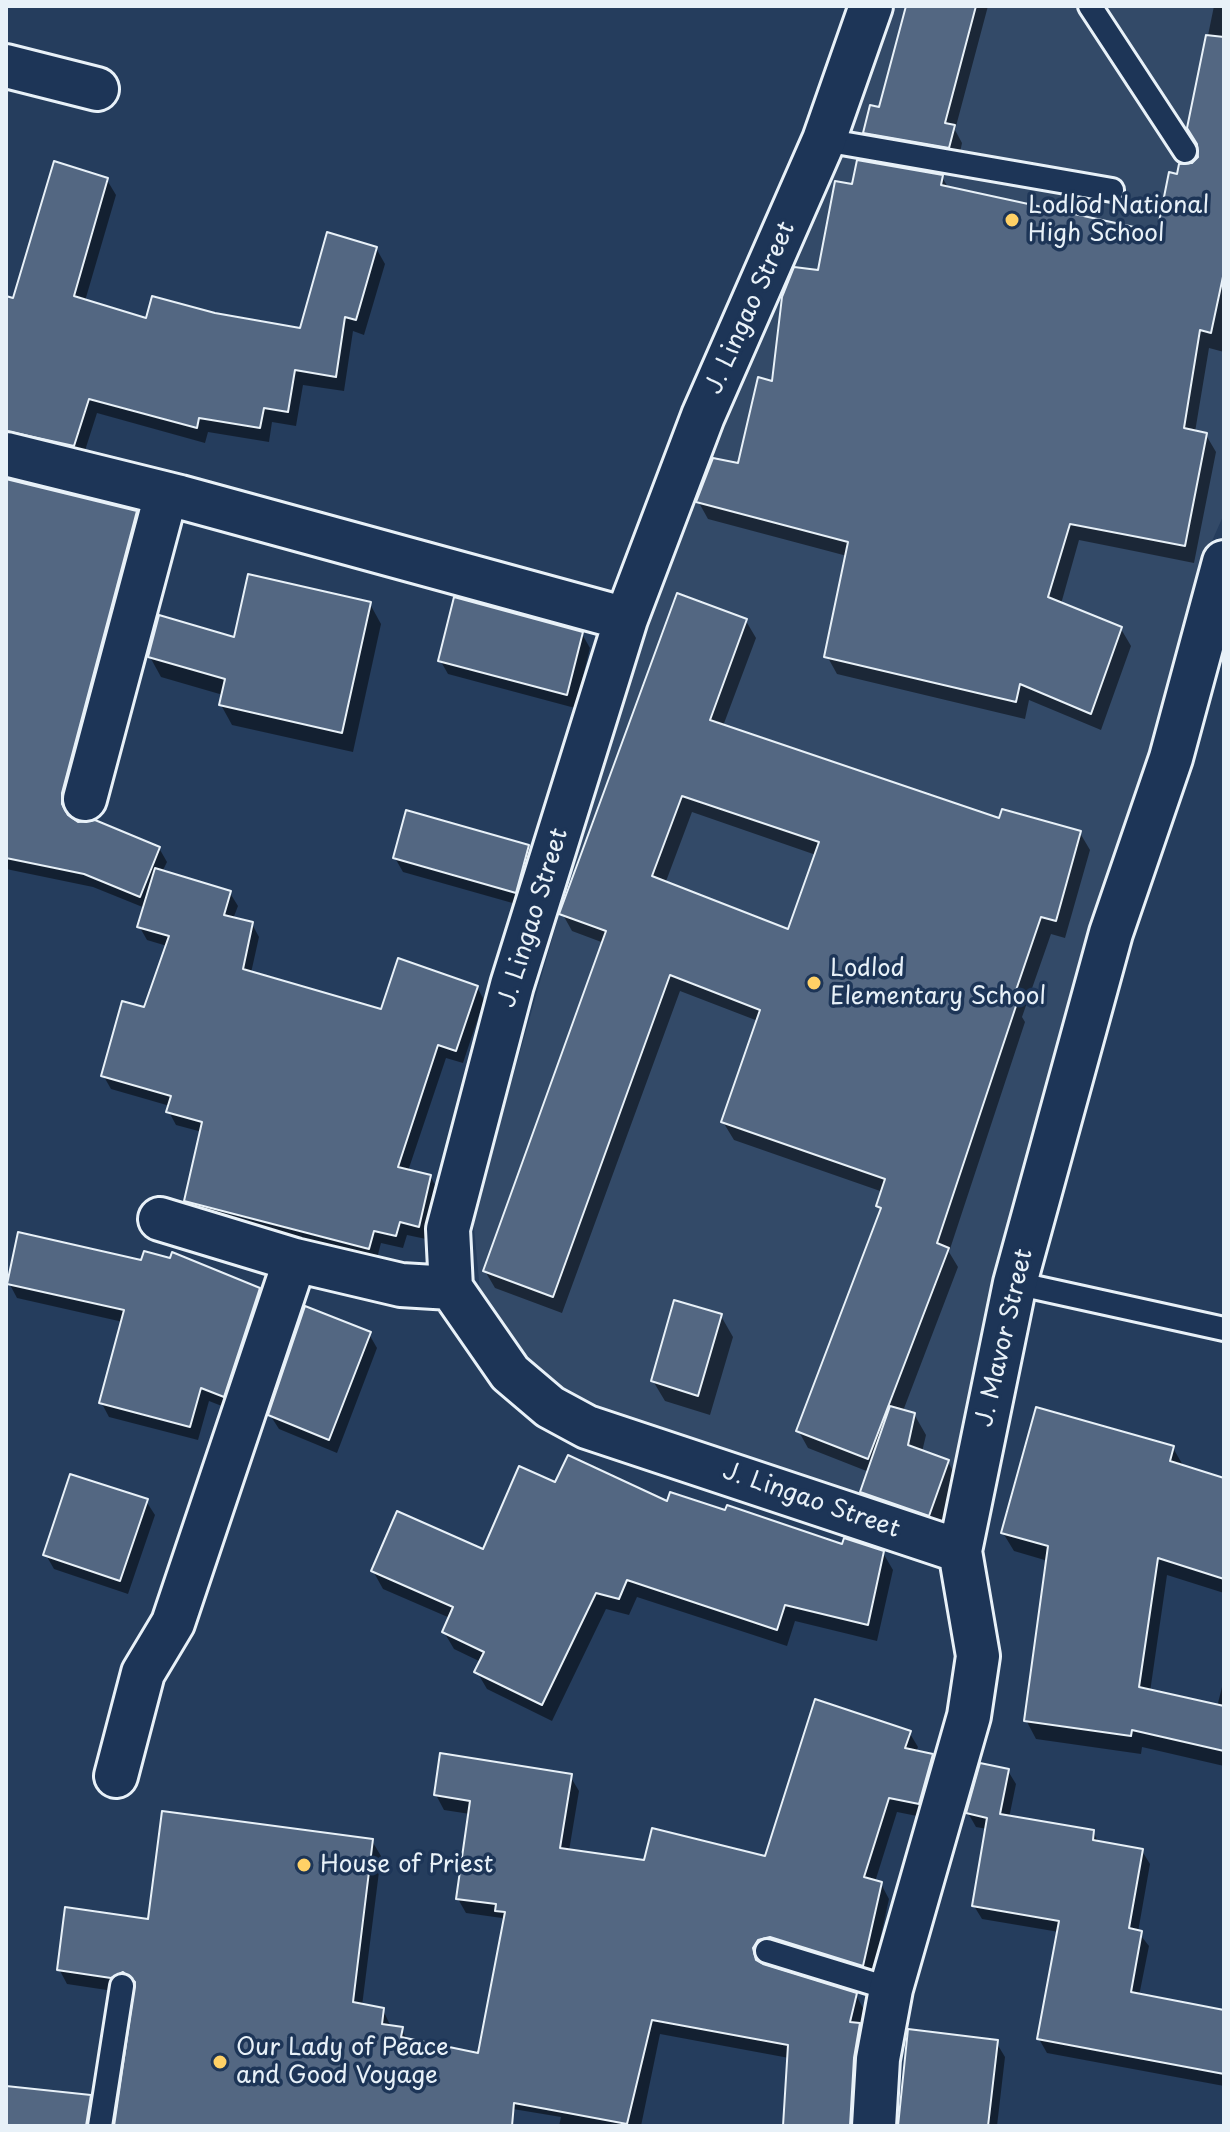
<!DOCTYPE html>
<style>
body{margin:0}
#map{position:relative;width:1230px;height:2132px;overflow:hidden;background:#253d5d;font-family:"Playpen Sans",sans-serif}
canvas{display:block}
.frame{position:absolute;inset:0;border:8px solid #e8f1f8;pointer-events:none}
</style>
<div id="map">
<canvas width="1230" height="2132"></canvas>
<div class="frame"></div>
</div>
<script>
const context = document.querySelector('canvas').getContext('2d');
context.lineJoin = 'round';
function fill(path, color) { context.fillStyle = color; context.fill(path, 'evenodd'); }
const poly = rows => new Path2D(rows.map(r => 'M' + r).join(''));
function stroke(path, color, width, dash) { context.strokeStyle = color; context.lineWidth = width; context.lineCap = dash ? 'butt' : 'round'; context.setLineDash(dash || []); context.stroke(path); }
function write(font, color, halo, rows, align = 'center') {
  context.font = font + ' "Playpen Sans",sans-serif'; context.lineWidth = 7; context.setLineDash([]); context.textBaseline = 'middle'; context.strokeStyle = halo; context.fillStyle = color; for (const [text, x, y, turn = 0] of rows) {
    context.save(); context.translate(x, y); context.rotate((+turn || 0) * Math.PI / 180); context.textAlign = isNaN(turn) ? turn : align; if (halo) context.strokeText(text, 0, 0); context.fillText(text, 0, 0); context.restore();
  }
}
fill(poly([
 [886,6,1224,6,1224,514,1200,568,940,1531,641,1427,558,1391,511,1349,480,1291,473,1217,594,792,713,434]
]), '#334a68');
fill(poly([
 [908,6,988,6,955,130,962,143,958,162,875,148,866,132,880,109],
 [1214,6,1224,6,1224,352,1209,348,1195,432,1206,435,1216,452,1194,563,1079,540,1061,604,1121,629,1131,646,1101,730,1029,700,1025,719,837,674,827,656,847,556,708,519,698,501,739,466,853,187,942,177,949,189,1158,235,1179,177,1200,157,1199,146,1189,128],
 [107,180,116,195,85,301,147,321,214,315,301,330,376,248,385,264,364,335,353,331,344,391,303,385,296,426,272,422,269,442,208,432,205,443,97,413,82,460,6,444,6,298,15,300],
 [6,481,136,513,143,526,68,818,159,848,167,862,162,872,230,893,238,906,233,919,252,924,259,937,251,973,382,1012,477,987,484,1000,463,1063,446,1058,408,1171,430,1176,438,1190,426,1239,407,1235,403,1248,381,1243,376,1262,193,1214,186,1201,202,1132,176,1125,169,1112,170,1106,111,1089,103,1075,145,1010,167,946,147,940,139,926,145,908,93,887,6,869],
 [370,604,381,624,353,752,232,725,221,705,223,695,161,677,150,657,235,640],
 [746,621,756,638,723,726,1001,821,1080,833,1090,850,1065,938,1051,934,1022,1017,1025,1022,949,1252,958,1267,903,1411,914,1414,926,1435,922,1452,948,1462,960,1483,941,1535,874,1513,862,1492,869,1472,808,1448,798,1430,882,1212,878,1206,883,1192,734,1140,723,1122,758,1021,680,991,562,1313,495,1288,485,1271,604,943,572,931,562,913],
 [692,812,816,855,790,932,665,884],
 [582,634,590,648,575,708,448,674,440,660],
 [527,847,535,861,523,906,403,872,395,858],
 [9,1283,259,1289,267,1304,232,1410,209,1401,198,1440,109,1417,101,1402,123,1322,17,1298],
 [721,1316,733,1337,710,1415,665,1401,653,1381],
 [369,1334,377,1348,337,1453,279,1429,270,1415],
 [1173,1448,1184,1467,1224,1480,1224,1593,1167,1575,1150,1692,1217,1707,1224,1679,1224,1766,1142,1747,1141,1754,1036,1739,1026,1720,1048,1561,1014,1551,1003,1533],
 [556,1484,668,1504,883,1553,893,1570,877,1641,795,1621,787,1646,637,1597,629,1615,606,1609,552,1721,487,1689,477,1672,481,1662,454,1649,444,1632,450,1618,383,1589,373,1571,484,1552],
 [146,1501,155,1515,128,1594,54,1569,46,1555],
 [909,1732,918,1747,916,1752,932,1756,941,1770,927,1818,897,1812,875,1882,881,1884,889,1899,871,1980,766,1955,761,1964,856,1995,864,2010,860,2027,868,2040,858,2126,785,2126,789,2058,660,2034,641,2126,559,2126,561,2117,260,2067,291,2126,116,2126,136,1989,133,1986,120,1992,67,1984,59,1969,150,1921,372,1841,381,1856,362,2006,383,2010,391,2027,401,2029,408,2041,479,2056,505,1924,502,1918,466,1913,458,1899,470,1814,444,1810,436,1795,570,1776,579,1791,569,1851,645,1863,766,1858],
 [1008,1771,1016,1784,1009,1818,1093,1832,1099,1843,1142,1851,1150,1864,1138,1932,1149,1946,1139,1996,1224,2012,1224,2086,1047,2053,1039,2039,1059,1932,982,1919,974,1906,987,1829,976,1827,968,1813],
 [910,2031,996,2042,1005,2057,997,2126,898,2126],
 [6,2088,90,2096,98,2111,97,2126,6,2126]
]), '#0007');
const building = poly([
 [906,6,976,6,945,123,955,125,949,148,863,133,870,105,879,107,906,6],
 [1206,35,1224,37,1224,272,1211,333,1200,330,1184,428,1207,433,1185,546,1070,524,1048,597,1122,627,1091,714,1020,684,1016,702,824,657,848,542,696,502,713,458,738,463,758,377,772,381,782,297,794,267,818,270,835,181,852,184,857,160,943,175,941,185,1157,232,1169,172,1177,174,1179,164,1192,163,1198,157,1197,144,1187,128,1206,35],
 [54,161,108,178,74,296,146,318,152,296,215,313,300,328,327,232,377,247,356,320,345,317,336,377,295,370,288,412,264,408,260,428,199,418,197,428,89,399,74,446,6,431,6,296,13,298,54,161],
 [6,479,137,511,62,793,62,804,68,815,78,822,95,820,160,847,140,897,84,874,6,858,6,479],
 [248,574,371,602,342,733,219,705,225,679,148,657,159,615,234,637,248,574],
 [677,593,747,619,710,720,999,818,1002,809,1081,831,1056,921,1041,917,1012,1002,1017,1003,937,1243,949,1248,868,1459,796,1431,881,1208,876,1206,885,1179,721,1122,760,1010,670,975,553,1297,483,1271,606,931,559,914,677,593],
 [682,796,819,842,788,929,652,876,682,796],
 [454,597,583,632,567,695,438,661,454,597],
 [406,810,529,845,516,893,393,858,406,810],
 [155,868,231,891,224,915,253,922,243,969,381,1009,398,958,478,986,456,1051,438,1045,398,1167,431,1175,419,1227,400,1222,396,1236,374,1231,369,1249,184,1201,202,1122,166,1112,171,1096,101,1076,122,1001,144,1007,169,936,137,927,155,868],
 [18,1232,141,1260,144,1251,170,1258,172,1252,260,1288,224,1397,201,1388,190,1427,99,1403,124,1310,7,1284,18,1232],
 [674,1300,722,1314,698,1396,651,1381,674,1300],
 [305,1306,371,1332,329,1440,268,1415,305,1306],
 [890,1406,915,1413,908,1445,949,1460,929,1516,860,1492,890,1406],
 [1036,1407,1174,1446,1170,1461,1224,1478,1224,1579,1158,1558,1139,1687,1224,1706,1224,1751,1132,1730,1131,1736,1024,1721,1048,1546,1001,1533,1036,1407],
 [568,1455,667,1501,670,1492,725,1510,727,1505,842,1544,844,1538,884,1551,868,1625,785,1605,777,1630,627,1580,619,1599,596,1593,542,1705,474,1672,484,1652,442,1632,453,1607,371,1571,397,1511,483,1549,519,1466,555,1482,568,1455],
 [70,1474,148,1499,120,1581,43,1555,70,1474],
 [815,1699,911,1731,905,1748,933,1754,919,1804,889,1798,864,1877,882,1882,863,1966,770,1937,758,1940,753,1948,756,1960,763,1964,857,1993,850,2022,860,2023,854,2058,850,2126,783,2126,788,2045,652,2020,627,2124,514,2103,512,2126,114,2126,135,1982,123,1972,111,1978,57,1970,65,1907,148,1919,162,1811,373,1839,353,2002,384,2008,382,2024,403,2027,401,2037,478,2053,505,1912,495,1911,496,1904,456,1899,470,1801,434,1795,440,1753,572,1774,560,1848,644,1860,652,1828,765,1856,815,1699],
 [980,1763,1009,1769,1000,1814,1094,1830,1093,1840,1143,1849,1129,1928,1142,1931,1131,1992,1224,2010,1224,2074,1037,2039,1059,1921,972,1906,987,1818,966,1813,980,1763],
 [908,2029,998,2040,988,2126,898,2126,908,2029],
 [6,2086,91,2095,86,2126,6,2126,6,2086]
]);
fill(building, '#536782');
stroke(building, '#e8f1f8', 2);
const lane = poly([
 [1090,6,1185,151],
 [824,140,1112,190],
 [1015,1283,1224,1329],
 [767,1951,891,1989],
 [100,2126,122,1986]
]);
const street = poly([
 [871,6,824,140,703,416,626,619,512,985,448,1229,451,1288,510,1373,550,1407,587,1427,960,1551],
 [6,66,97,89],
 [6,454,180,497,626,619],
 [85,799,166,495],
 [160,1219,295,1260,401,1285,451,1288],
 [116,1776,143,1673,173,1623,295,1260],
 [874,2126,878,2059,891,1989,969,1716,978,1656,960,1551,1015,1283,1111,933,1171,758,1224,562]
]);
stroke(lane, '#e8f1f8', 28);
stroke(street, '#e8f1f8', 48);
stroke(lane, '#1d3557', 22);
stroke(street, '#1d3557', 42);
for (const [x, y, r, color] of [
 [1012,220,8,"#ffd166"],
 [814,983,8,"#ffd166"],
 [304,1865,8,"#ffd166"],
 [220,2062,8,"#ffd166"]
]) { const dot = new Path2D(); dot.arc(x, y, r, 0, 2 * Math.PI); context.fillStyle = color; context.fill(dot); stroke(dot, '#1d3557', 3); }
write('24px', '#e8f1f8', '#1d3557', [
 ["Lodlod National",1028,206],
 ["High School",1028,234],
 ["Lodlod",830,969],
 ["Elementary School",830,997],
 ["House of Priest",320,1865],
 ["Our Lady of Peace",236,2048],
 ["and Good Voyage",236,2076]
], 'left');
write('24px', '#e8f1f8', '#1d3557', [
 ["J. Lingao Street",751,308,-66],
 ["J. Lingao Street",534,918,-73],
 ["J. Mavor Street",1005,1338,-77],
 ["J. Lingao Street",811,1501,19]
]);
</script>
